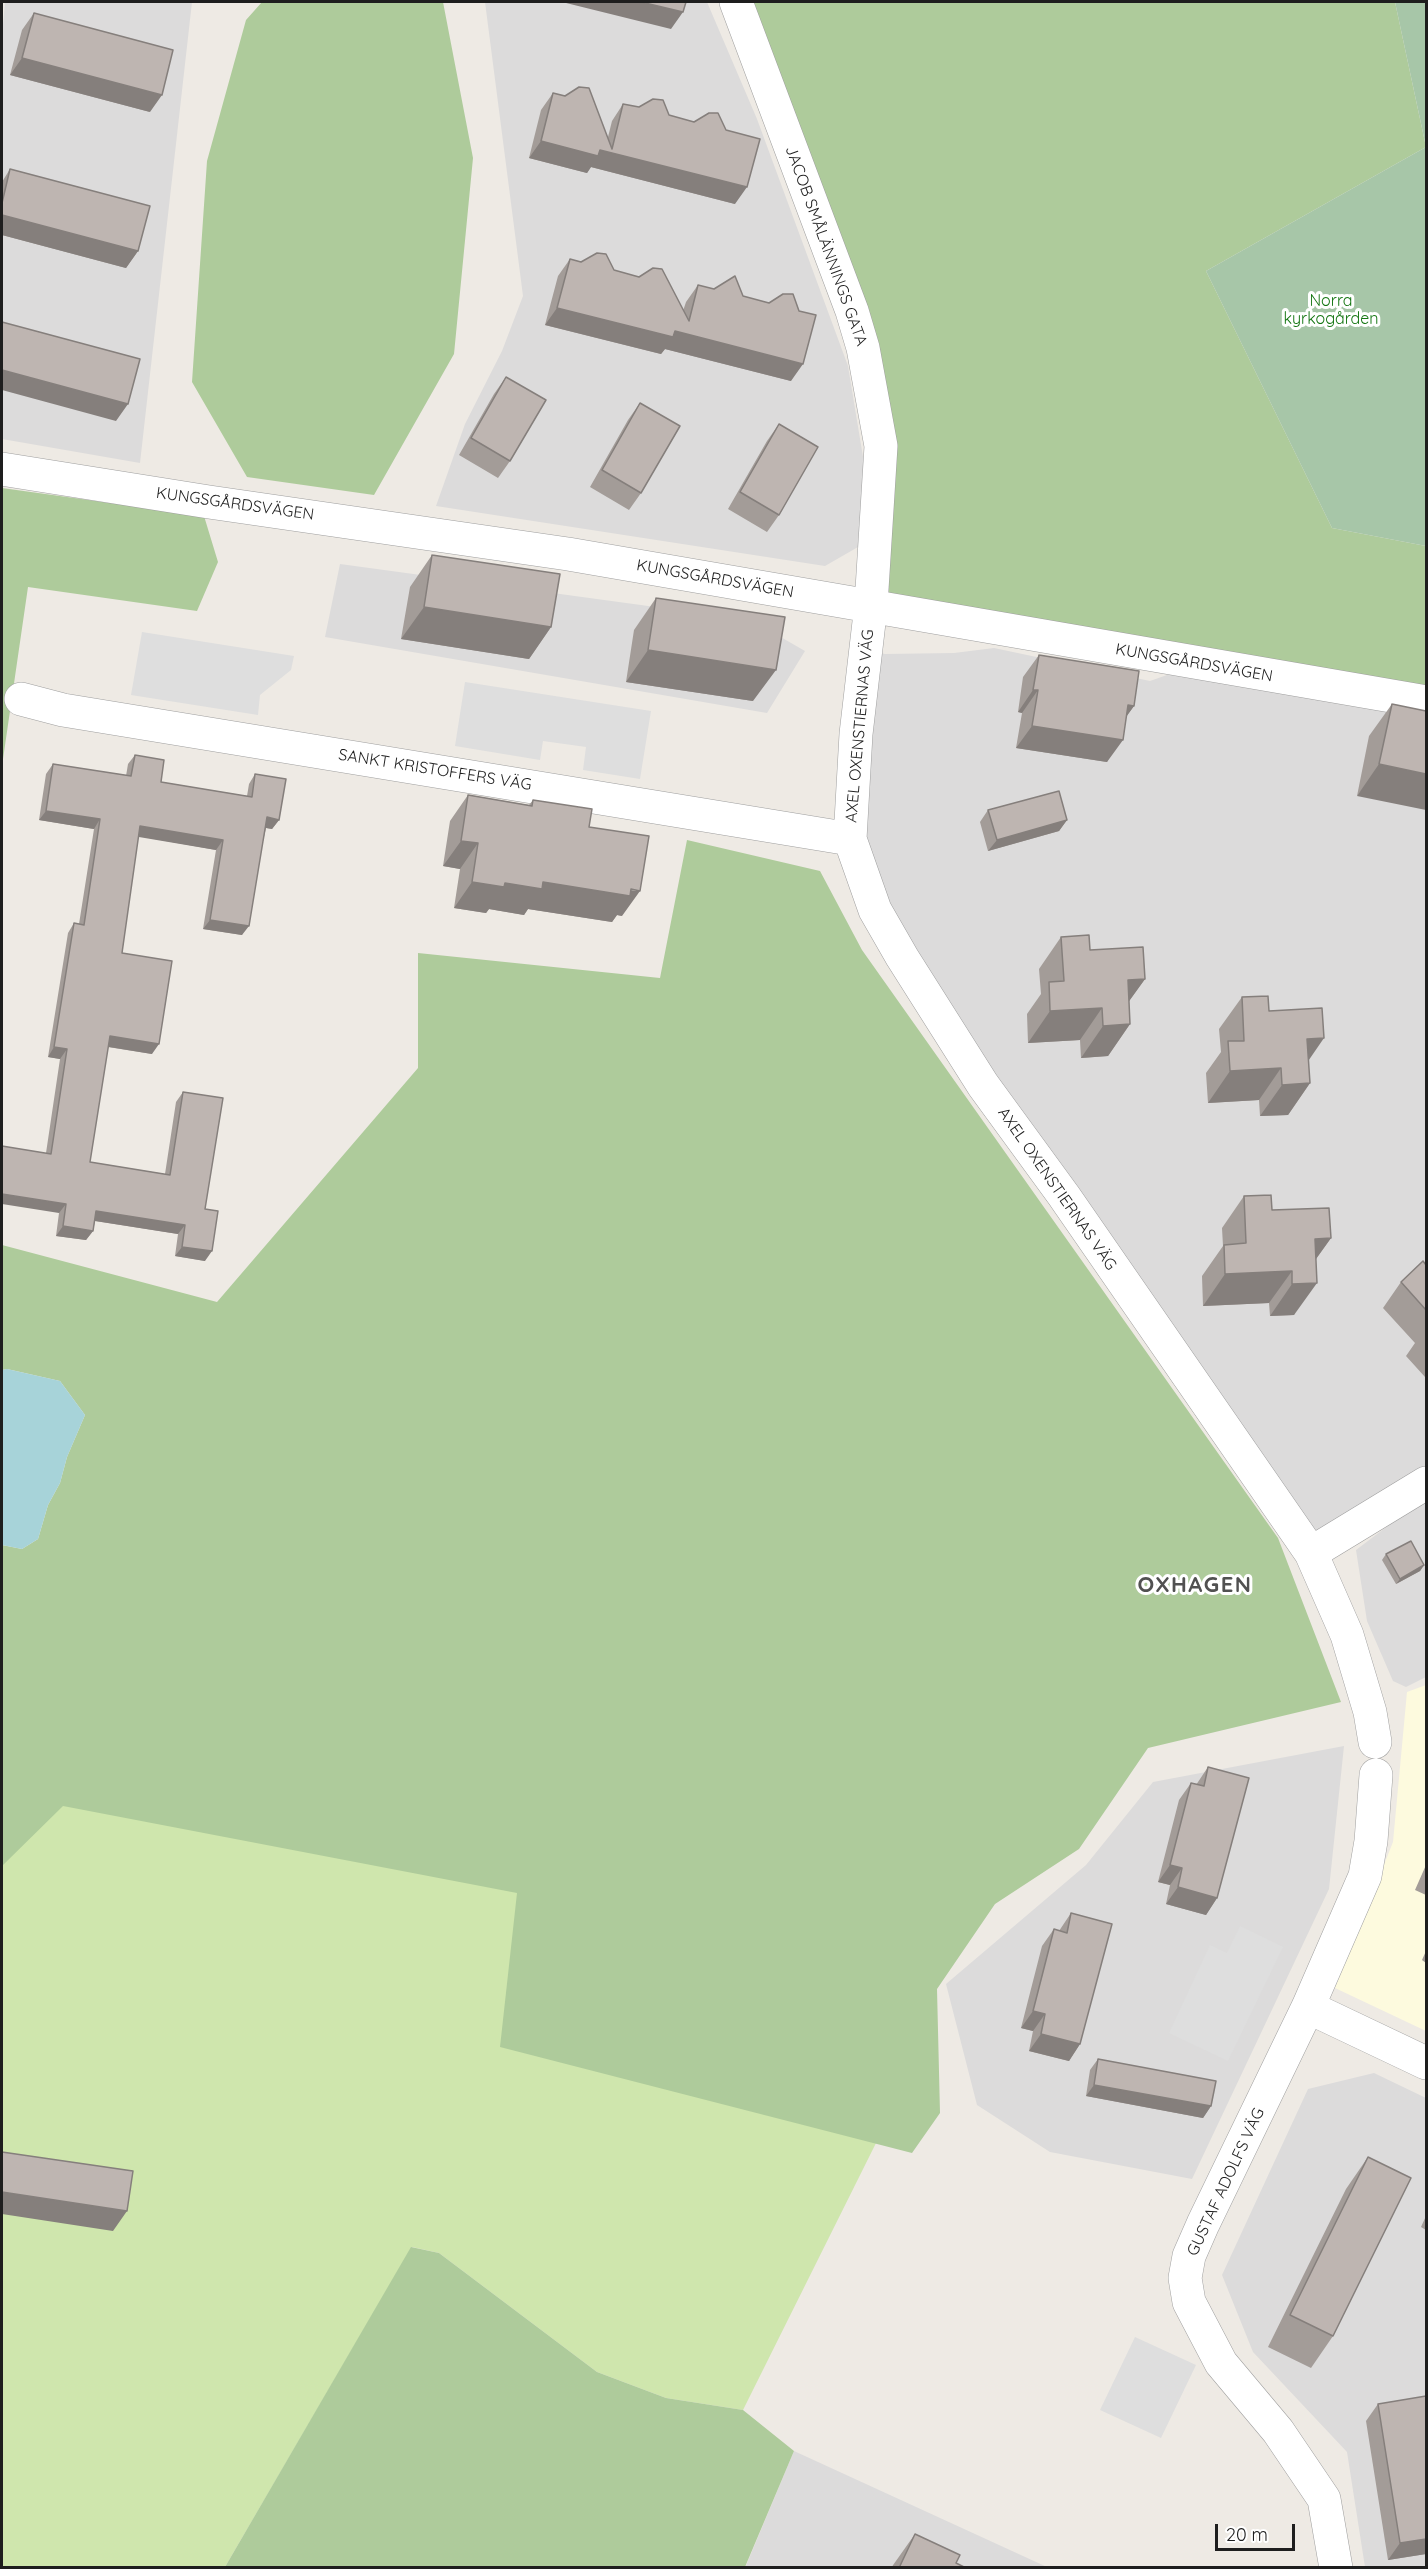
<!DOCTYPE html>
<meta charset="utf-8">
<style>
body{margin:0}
#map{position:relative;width:1428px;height:2569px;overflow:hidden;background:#eeeae4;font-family:Quicksand,sans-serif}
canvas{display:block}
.frame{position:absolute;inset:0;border:3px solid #1e1e1e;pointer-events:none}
.scale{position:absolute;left:1215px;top:2524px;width:80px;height:27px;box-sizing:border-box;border:3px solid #1e1e1e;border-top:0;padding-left:8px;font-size:18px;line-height:21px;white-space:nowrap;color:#1e1e1e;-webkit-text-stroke:4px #fff;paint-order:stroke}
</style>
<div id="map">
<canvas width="1428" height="2569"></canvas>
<div class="frame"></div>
<div class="scale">20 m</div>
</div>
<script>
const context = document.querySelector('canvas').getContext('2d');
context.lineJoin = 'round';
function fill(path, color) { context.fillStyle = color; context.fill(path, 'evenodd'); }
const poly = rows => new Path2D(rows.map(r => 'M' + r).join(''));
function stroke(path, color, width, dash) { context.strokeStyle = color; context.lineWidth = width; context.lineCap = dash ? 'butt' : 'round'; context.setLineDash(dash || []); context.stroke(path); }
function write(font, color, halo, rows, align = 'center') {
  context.font = font + ' Quicksand,sans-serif'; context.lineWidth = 6; context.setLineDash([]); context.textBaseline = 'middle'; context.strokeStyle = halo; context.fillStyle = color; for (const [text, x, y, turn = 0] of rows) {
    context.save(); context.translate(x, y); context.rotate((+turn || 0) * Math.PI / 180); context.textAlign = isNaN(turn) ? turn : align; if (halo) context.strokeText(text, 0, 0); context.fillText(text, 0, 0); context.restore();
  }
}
fill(poly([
 [5,2,192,2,140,463,2,439,2,36],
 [485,2,707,2,757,119,848,366,864,463,858,547,825,566,436,506,465,424,502,351,523,296],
 [340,564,751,620,805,651,767,713,325,637],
 [994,648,1150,681,1184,669,1426,711,1426,1483,1311,1553,902,957,850,839,866,650,885,654,954,653],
 [1426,1497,1426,1677,1406,1687,1393,1681,1367,1621,1356,1550],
 [1344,1746,1329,1889,1192,2179,1050,2152,977,2105,946,1984,1086,1865,1153,1782],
 [1374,2073,1426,2098,1426,2567,1365,2567,1347,2452,1253,2352,1222,2275,1308,2089],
 [794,2451,1047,2567,745,2568]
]), '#dcdbdb');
fill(poly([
 [1426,1685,1426,2031,1335,1988,1393,1842,1407,1692]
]), '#fdfade');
fill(poly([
 [61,1795,533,1885,879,2137,743,2410,666,2398,597,2372,439,2253,412,2247,225,2567,2,2568,2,1845]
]), '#cfe6ad');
fill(poly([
 [262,2,443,2,473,158,454,354,374,495,247,477,192,382,207,161,246,20],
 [736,2,1395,2,1426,147,1206,271,1332,528,1426,546,1426,702,871,605,881,446],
 [2,488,204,516,218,562,197,611,28,587,2,766],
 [687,840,820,871,862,950,1278,1538,1341,1702,1148,1748,1079,1849,995,1904,937,1989,940,2113,912,2153,500,2047,517,1893,63,1806,2,1866,2,1545,22,1549,38,1539,48,1505,60,1483,67,1457,85,1415,60,1381,7,1369,2,1370,2,1245,217,1302,418,1068,418,953,660,978],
 [411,2247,439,2253,597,2372,666,2398,743,2410,794,2451,745,2567,225,2567]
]), '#aecb9b');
fill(poly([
 [1395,2,1426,2,1426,546,1332,528,1206,271,1426,147]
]), '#a7c6a8');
fill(poly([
 [142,632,294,656,291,670,260,695,258,715,131,695],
 [465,682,651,711,640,779,583,770,586,747,543,741,540,760,455,746],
 [1240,1926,1283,1947,1228,2061,1169,2033,1210,1945,1227,1953],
 [1135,2337,1196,2365,1161,2438,1100,2410]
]), '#dedede');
fill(poly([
 [7,1369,60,1381,85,1415,67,1457,60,1483,48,1505,38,1539,22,1549,2,1545,2,1370]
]), '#a7d3d9');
const minor = poly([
 [736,2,852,311,863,348,881,446,871,605,856,734,850,839,875,910,902,957,983,1085,1064,1196,1311,1553,1347,1635,1370,1712,1375,1742],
 [2,469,209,502,568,554,1426,702],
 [21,699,63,710,850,839],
 [1311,1553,1426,1483],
 [1308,2007,1426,2063],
 [1336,2568,1324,2499,1278,2431,1221,2363,1189,2302,1185,2278,1189,2256,1203,2224,1308,2007,1365,1876,1371,1841,1376,1775]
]);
stroke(minor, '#9f9f9f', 34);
stroke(minor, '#fff', 33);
fill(poly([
 [34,13,150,112,10,75,22,30],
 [553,93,608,137,612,121,623,104,726,130,735,204,591,167,587,173,529,158,541,110],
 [10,169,138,251,126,268,2,235,2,182],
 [570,259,614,270,683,311,686,302,698,285,799,311,791,381,665,349,661,354,545,325,558,276],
 [506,377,510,461,498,478,459,455,494,394],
 [640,403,641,493,629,510,590,487,628,420],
 [779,424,779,515,767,532,728,509,767,441],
 [432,555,551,627,529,659,401,639,410,587],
 [656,598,753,701,626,682,634,630],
 [1039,655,1134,706,1126,717,1107,762,1016,748,1022,713,1018,712,1023,677],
 [1392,704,1426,711,1357,796,1369,736],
 [135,755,161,782,247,796,249,784,255,774,279,820,272,829,266,828,242,935,203,929,216,850,138,836,122,953,152,1054,108,1047,90,1162,165,1174,176,1102,183,1092,205,1209,205,1261,175,1256,178,1234,95,1221,93,1231,86,1240,56,1236,59,1213,46,1153,60,1059,48,1057,68,933,74,923,79,924,94,829,39,820,46,774,53,764,126,776,128,764],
 [468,795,529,805,533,800,589,827,622,916,617,915,612,922,528,909,524,915,489,909,486,913,454,908,460,869,443,866,450,821],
 [988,810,1067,820,1059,831,988,851,980,822],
 [1061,937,1090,950,1145,979,1129,1001,1130,1024,1108,1056,1081,1058,1080,1040,1028,1043,1027,1014,1041,994,1039,969],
 [1242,997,1269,1011,1308,1061,1310,1083,1288,1115,1260,1116,1259,1100,1208,1103,1206,1073,1221,1052,1219,1029],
 [1244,1196,1272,1210,1331,1238,1316,1259,1294,1315,1270,1316,1269,1303,1203,1306,1202,1276,1223,1246,1222,1228],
 [1426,1265,1426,1376,1425,1377,1406,1356,1415,1343,1383,1308,1401,1282],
 [1386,1554,1424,1565,1420,1571,1396,1584,1382,1560],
 [1208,1767,1217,1898,1206,1915,1166,1904,1170,1885,1158,1882,1179,1800,1191,1783,1196,1785],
 [1426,1865,1426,1895,1415,1890],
 [1071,1913,1080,2044,1069,2061,1029,2051,1033,2031,1021,2028,1042,1946,1054,1929,1059,1931],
 [1426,1951,1426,1963,1422,1960],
 [1098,2059,1211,2106,1203,2118,1086,2096,1090,2070],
 [1368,2157,1333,2336,1311,2368,1268,2347,1346,2189],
 [1426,2216,1426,2230,1421,2227],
 [1378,2404,1426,2554,1388,2560,1366,2421],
 [915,2534,956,2563,966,2568,891,2568]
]), '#a39c98');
fill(poly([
 [562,2,641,2,683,12,671,29],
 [22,58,162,95,150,112,10,75],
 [541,141,600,150,747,187,735,204,591,167,587,173,529,158],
 [2,215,138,251,126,268,2,235],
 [557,308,675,331,803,364,791,381,665,349,661,354,545,325],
 [2,370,128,404,116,421,2,390],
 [424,607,551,627,529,659,401,639],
 [648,650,776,670,753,701,626,682],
 [1033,690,1038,690,1022,713,1018,712],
 [1128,705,1134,706,1118,728],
 [1032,726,1123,740,1107,762,1016,748],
 [1379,764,1426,774,1426,810,1357,796],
 [46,811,100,819,94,829,39,820],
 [267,817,279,820,272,829,261,827],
 [1067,820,1059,831,988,851,997,840],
 [140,826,223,840,216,850,133,836],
 [461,841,478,843,460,869,443,866],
 [472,882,543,882,640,891,622,916,617,915,612,922,528,909,524,915,489,909,486,913,454,908],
 [210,920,249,926,242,935,203,929],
 [1145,979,1122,1011,1128,980],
 [1102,1008,1080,1040,1028,1043,1050,1011],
 [1130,1024,1108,1056,1081,1058,1103,1026],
 [110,1036,159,1044,152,1054,103,1046],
 [1324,1038,1302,1070,1307,1039],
 [54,1047,67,1049,60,1059,48,1057],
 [1281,1068,1259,1100,1208,1103,1230,1071],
 [1310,1083,1288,1115,1260,1116,1282,1085],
 [2,1194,66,1204,59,1213,2,1204],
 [96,1211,185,1225,178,1234,89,1220],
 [63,1226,93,1231,86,1240,56,1236],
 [1331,1238,1308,1270,1315,1239],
 [182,1247,212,1251,205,1261,175,1256],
 [1292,1271,1269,1303,1203,1306,1225,1274],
 [1317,1283,1294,1315,1270,1316,1292,1284],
 [1424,1565,1420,1571,1396,1584,1400,1579],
 [1170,1865,1182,1868,1170,1885,1158,1882],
 [1178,1887,1217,1898,1206,1915,1166,1904],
 [1033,2011,1045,2014,1033,2031,1021,2028],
 [1041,2034,1080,2044,1069,2061,1029,2051],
 [1094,2085,1211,2106,1203,2118,1086,2096],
 [2,2192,127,2211,113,2231,2,2214],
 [1426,2539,1426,2554,1388,2560,1400,2543]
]), '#857f7c');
const building = poly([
 [641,2,686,2,683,12,641,2],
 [34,13,173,50,162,95,22,58,34,13],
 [579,87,589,88,612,149,623,104,639,107,653,99,663,100,669,115,694,122,709,113,718,113,726,130,760,139,747,187,600,150,598,156,541,141,553,93,565,96,579,87],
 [10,169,150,206,138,251,2,215,2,203,10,169],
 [597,253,606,254,614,270,639,277,653,268,662,269,689,321,698,285,714,289,735,276,743,296,769,303,783,294,793,294,799,311,816,315,803,364,675,331,673,337,557,308,570,259,581,262,597,253],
 [2,322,140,359,128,404,2,370,2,322],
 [506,377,546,400,510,461,471,438,506,377],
 [640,403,680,426,641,493,602,470,640,403],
 [779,424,818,447,779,515,740,492,779,424],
 [432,555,560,574,551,627,424,607,432,555],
 [656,598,785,617,776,670,648,650,656,598],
 [1039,655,1139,671,1134,706,1128,705,1123,740,1032,726,1038,690,1033,690,1039,655],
 [1392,704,1426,711,1426,774,1379,764,1392,704],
 [135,755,164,760,161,782,252,797,255,774,286,779,279,820,267,817,249,926,210,920,223,840,140,826,122,953,172,961,159,1044,110,1036,90,1162,170,1175,183,1092,223,1098,205,1209,218,1211,212,1251,182,1247,185,1225,96,1211,93,1231,63,1226,66,1204,2,1194,2,1146,51,1154,67,1049,54,1047,74,923,84,925,100,819,46,811,53,764,131,776,135,755],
 [1059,791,1067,820,997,840,988,810,1059,791],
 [468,795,532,806,533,800,592,809,589,827,649,836,640,891,631,889,630,896,543,882,542,889,505,883,504,887,472,882,478,843,461,841,468,795],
 [1089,935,1090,950,1143,947,1145,979,1128,980,1130,1024,1103,1026,1102,1008,1050,1011,1049,982,1064,981,1061,937,1089,935],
 [1268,996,1269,1011,1322,1008,1324,1038,1307,1039,1310,1083,1282,1085,1281,1068,1230,1071,1228,1041,1244,1041,1242,997,1268,996],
 [1271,1195,1272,1210,1329,1208,1331,1238,1315,1239,1317,1283,1292,1284,1292,1271,1225,1274,1224,1245,1246,1243,1244,1196,1271,1195],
 [1423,1261,1426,1265,1426,1310,1401,1282,1423,1261],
 [1411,1541,1424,1565,1400,1579,1386,1554,1411,1541],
 [1208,1767,1249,1778,1217,1898,1178,1887,1182,1868,1170,1865,1191,1783,1204,1786,1208,1767],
 [1071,1913,1112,1924,1080,2044,1041,2034,1045,2014,1033,2011,1054,1929,1067,1933,1071,1913],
 [1098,2059,1216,2081,1211,2106,1094,2085,1098,2059],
 [2,2152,133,2171,127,2211,2,2192,2,2152],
 [1368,2157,1411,2178,1333,2336,1290,2315,1368,2157],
 [1426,2396,1426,2539,1400,2543,1378,2404,1426,2396],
 [915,2534,960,2555,956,2563,966,2568,899,2568,915,2534]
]);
fill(building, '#beb5b1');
stroke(building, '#857f7c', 1.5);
write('16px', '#1e1e1e', '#fff', [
 ["JACOB SMÅLÄNNINGS GATA",826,246,70],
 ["KUNGSGÅRDSVÄGEN",235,504,8],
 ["KUNGSGÅRDSVÄGEN",715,579,10],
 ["KUNGSGÅRDSVÄGEN",1194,663,10],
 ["AXEL OXENSTIERNAS VÄG",860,726,-85],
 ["SANKT KRISTOFFERS VÄG",435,770,9],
 ["AXEL OXENSTIERNAS VÄG",1057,1189,55],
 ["GUSTAF ADOLFS VÄG",1226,2182,-65]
]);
write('16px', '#147612', '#fff', [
 ["Norra",1331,301],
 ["kyrkogården",1331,319]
]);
context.letterSpacing = '1.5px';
write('bold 22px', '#515151', '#fff', [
 ["OXHAGEN",1195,1585]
]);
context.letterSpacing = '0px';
</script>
